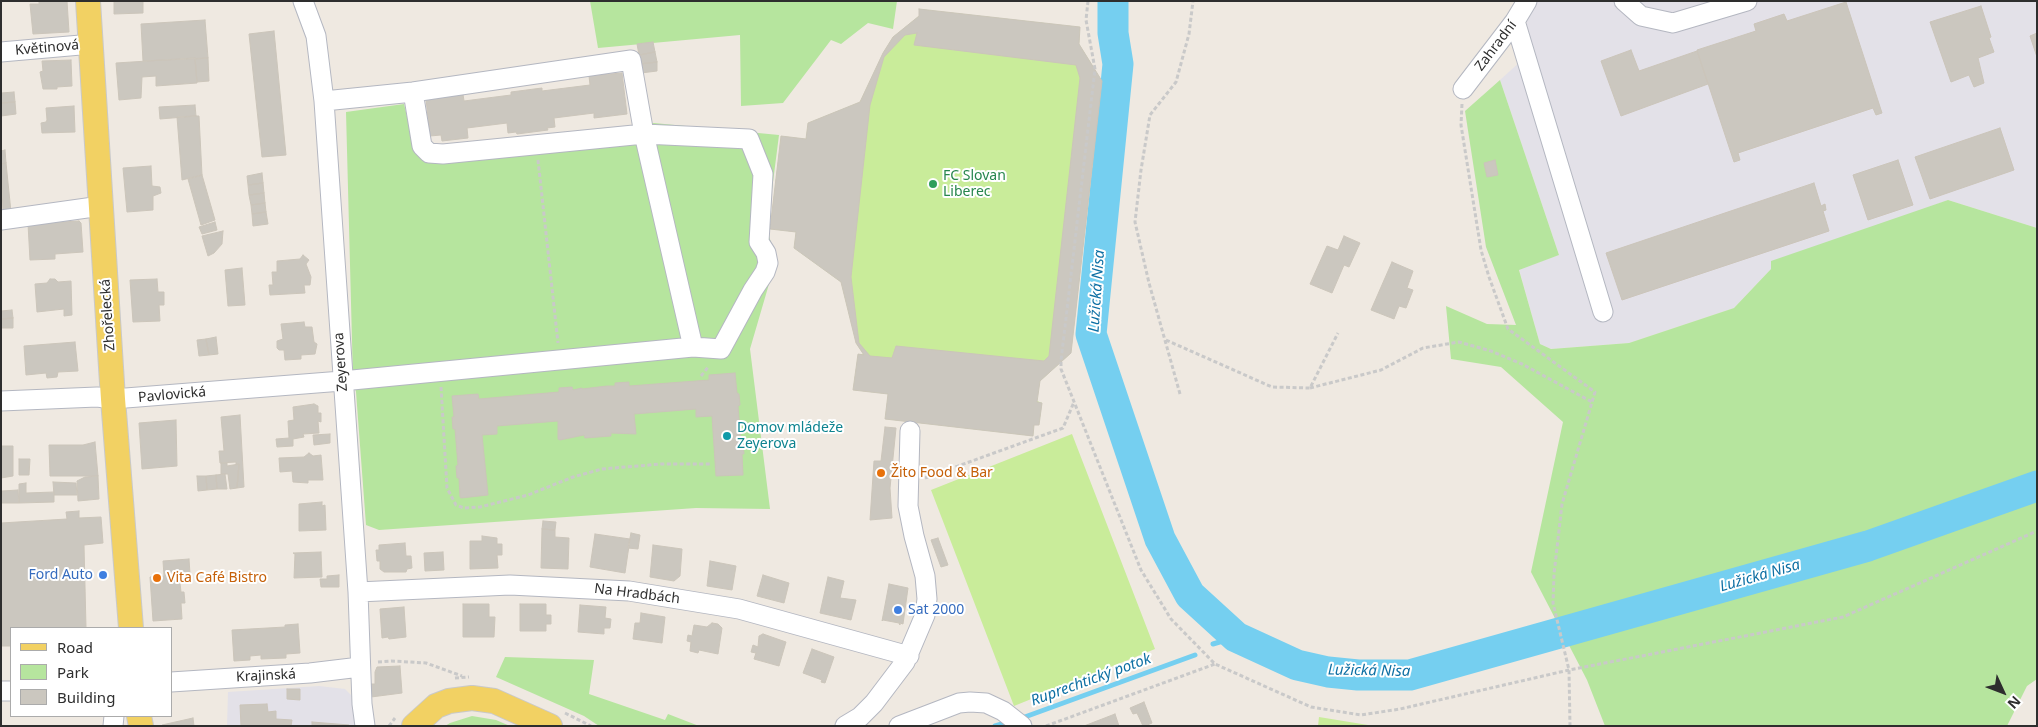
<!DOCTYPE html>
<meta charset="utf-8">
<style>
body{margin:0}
#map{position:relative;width:2038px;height:727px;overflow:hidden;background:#efe9e1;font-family:"Noto Sans",sans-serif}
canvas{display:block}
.frame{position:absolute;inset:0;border:2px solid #2e2e2e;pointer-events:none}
.legend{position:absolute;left:10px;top:627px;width:162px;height:90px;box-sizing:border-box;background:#fff;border:1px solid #ababab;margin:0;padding:6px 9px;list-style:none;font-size:15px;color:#2e2e2e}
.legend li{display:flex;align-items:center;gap:10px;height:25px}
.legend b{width:25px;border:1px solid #ababab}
.north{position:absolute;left:1978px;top:667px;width:50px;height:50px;-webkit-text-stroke:4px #fff;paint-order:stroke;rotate:133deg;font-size:14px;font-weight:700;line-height:20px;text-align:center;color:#2e2e2e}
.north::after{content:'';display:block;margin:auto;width:18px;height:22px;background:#2e2e2e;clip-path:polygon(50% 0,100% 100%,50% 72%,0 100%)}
</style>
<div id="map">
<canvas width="2038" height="727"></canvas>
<div class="frame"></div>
<ul class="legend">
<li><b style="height:6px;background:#f2d163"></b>Road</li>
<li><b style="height:14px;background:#b6e59e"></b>Park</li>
<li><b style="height:14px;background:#cbc7bf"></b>Building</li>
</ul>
<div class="north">N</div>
</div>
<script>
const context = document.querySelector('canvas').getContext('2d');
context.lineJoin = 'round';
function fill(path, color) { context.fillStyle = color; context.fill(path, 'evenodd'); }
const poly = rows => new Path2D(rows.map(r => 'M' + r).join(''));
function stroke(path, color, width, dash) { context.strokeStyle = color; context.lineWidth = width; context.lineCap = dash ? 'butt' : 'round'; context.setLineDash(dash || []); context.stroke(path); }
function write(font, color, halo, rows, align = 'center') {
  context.font = font + ' "Noto Sans",sans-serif'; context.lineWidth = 4; context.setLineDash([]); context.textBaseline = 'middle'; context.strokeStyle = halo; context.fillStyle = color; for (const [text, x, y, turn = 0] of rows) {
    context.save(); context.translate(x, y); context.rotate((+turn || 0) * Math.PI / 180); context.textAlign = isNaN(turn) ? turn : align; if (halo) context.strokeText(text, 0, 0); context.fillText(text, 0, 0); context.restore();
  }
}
fill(poly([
 [1534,1,2037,1,2037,228,1948,200,1771,269,1734,308,1629,343,1551,349,1540,344,1519,269,1559,255,1500,80,1533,50,1525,17],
 [319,686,345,689,351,695,356,726,227,726,228,692]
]), '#e3e1e8');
fill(poly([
 [590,1,897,1,893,29,868,23,841,44,831,40,783,103,741,106,740,35,598,48],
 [1500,80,1559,255,1519,270,1540,344,1551,349,1629,343,1734,308,1771,269,1771,261,1948,200,2037,228,2037,679,2027,686,2007,726,1605,726,1587,680,1531,572,1563,422,1501,367,1451,359,1446,306,1487,324,1516,325,1486,247,1465,111],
 [404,104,415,149,654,123,779,135,767,229,776,260,750,349,770,509,696,508,379,530,366,525,356,392,353,379,346,112],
 [505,657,594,660,589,694,665,720,668,714,699,726,599,726,584,716,496,677],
 [472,716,496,720,510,726,445,726,450,723]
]), '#b6e59e');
fill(poly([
 [919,9,1080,27,1079,44,1102,81,1071,353,1040,381,1037,401,1042,403,1039,425,1034,425,1033,436,885,419,888,394,853,390,858,354,863,354,856,343,841,282,794,248,796,232,770,229,781,136,806,139,808,123,860,102,883,53,893,37,919,16],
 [1072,434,1155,649,1014,706,931,490],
 [1319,717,1374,726,1318,726]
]), '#c9ec9a');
stroke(poly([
 [1213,644,1236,637],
 [1022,718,1195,655],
 [995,726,1009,722]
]), '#75cff0', 5);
stroke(poly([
 [1113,1,1113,33,1118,64,1091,334,1160,539,1190,595,1236,637,1297,665,1328,672,1358,675,1410,675,1868,546,2037,486]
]), '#75cff0', 31);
const building = poly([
 [39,1,67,1,69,32,33,34,30,4,39,4,39,1],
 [114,1,143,1,143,13,114,14,114,1],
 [1846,2,1882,113,1876,115,1873,108,1738,153,1740,160,1734,162,1697,50,1756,31,1754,24,1784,14,1787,21,1846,2],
 [1981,6,1991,37,1989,38,1994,52,1978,58,1984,83,1974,87,1969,75,1951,82,1930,22,1981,6],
 [919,9,1080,27,1079,44,1102,81,1071,353,1040,381,1037,402,1042,403,1039,425,1034,425,1033,436,885,419,888,394,853,390,858,354,864,355,856,343,841,282,794,248,796,232,770,229,781,136,806,139,808,123,860,102,883,53,893,37,919,16,919,9],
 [917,33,914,45,1076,65,1080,78,1049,356,1044,361,896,346,892,358,870,356,859,343,851,277,870,105,884,57,905,35,917,33],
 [205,20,208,58,143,61,141,24,205,20],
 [274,31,286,155,262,157,249,34,274,31],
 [2037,33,2037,57,2030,36,2037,33],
 [653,42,655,52,639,55,637,44,653,42],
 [1631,50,1639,71,1697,51,1708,84,1621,116,1601,61,1631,50],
 [655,52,657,62,640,64,639,55,655,52],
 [195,58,197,83,156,86,156,76,142,77,141,98,119,100,116,63,195,58],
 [208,58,209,81,197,82,195,59,208,58],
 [71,60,72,86,57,87,57,89,43,89,40,72,43,71,42,61,71,60],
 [657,62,657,71,641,73,640,64,657,62],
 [622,73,627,114,594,118,594,113,554,118,555,127,547,128,548,130,517,134,516,132,508,133,507,123,467,128,468,138,442,141,441,135,430,136,426,99,463,94,464,101,511,95,511,92,542,88,542,91,590,85,589,76,622,73],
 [14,92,15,102,1,103,1,93,14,92],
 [15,102,16,114,1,116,1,103,15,102],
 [195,105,196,116,160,119,159,107,195,105],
 [74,106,75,132,42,133,41,123,46,122,47,120,46,108,74,106],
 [196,116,199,116,202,175,182,180,177,117,196,116],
 [2000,128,2014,170,1930,199,1915,157,2000,128],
 [5,150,6,163,1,164,1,151,5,150],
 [1495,160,1498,175,1487,177,1484,163,1495,160],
 [1898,160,1913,205,1868,220,1853,175,1898,160],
 [6,163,11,212,3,213,1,164,6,163],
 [151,166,152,186,160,187,161,193,153,196,153,210,127,212,123,168,151,166],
 [262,173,263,183,248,185,247,176,262,173],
 [202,175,215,220,201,225,188,179,202,175],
 [263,183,264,193,249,195,248,185,263,183],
 [1814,183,1821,206,1825,204,1826,210,1823,211,1829,231,1622,300,1606,253,1814,183],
 [264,193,265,203,251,205,249,195,264,193],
 [265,203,266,212,252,214,251,205,265,203],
 [266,212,268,224,253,226,252,214,266,212],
 [79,221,81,223,83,252,55,254,55,259,30,260,28,224,79,221],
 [215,222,217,230,202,234,199,227,215,222],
 [223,231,222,244,214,253,208,256,202,236,223,231],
 [1344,236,1360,243,1349,267,1344,265,1332,293,1310,284,1327,246,1338,250,1344,236],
 [303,255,309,260,306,264,311,277,310,285,304,285,305,293,270,295,269,285,273,285,272,272,277,272,277,261,300,259,303,255],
 [1392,262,1413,271,1407,288,1413,290,1406,308,1399,306,1394,319,1371,310,1392,262],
 [242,268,245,305,228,306,225,270,242,268],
 [50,279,55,279,58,282,71,281,72,315,64,316,64,309,37,312,35,284,47,283,50,279],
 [157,279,158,292,164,292,164,305,159,305,160,321,133,322,130,280,157,279],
 [12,310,13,318,1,319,1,311,12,310],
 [13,318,13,328,1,328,1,319,13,318],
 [304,322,305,327,312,327,314,342,317,344,315,354,301,355,301,359,285,360,284,350,279,350,277,348,277,341,283,339,281,324,304,322],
 [216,337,218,354,209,355,206,339,216,337],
 [206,339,209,355,199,356,197,340,206,339],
 [75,342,78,371,58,372,57,377,47,378,46,373,26,375,24,346,75,342],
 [735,373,737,393,739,394,740,405,738,406,741,443,743,443,744,454,742,454,743,475,716,476,712,416,696,417,696,409,634,414,636,434,611,433,611,436,585,438,584,435,560,440,558,439,558,421,497,426,497,434,482,435,488,495,461,498,460,497,459,478,457,478,456,466,458,465,455,429,453,429,452,417,454,417,452,396,478,394,479,399,559,392,559,388,572,387,573,390,582,388,582,389,607,386,615,386,615,383,629,382,629,386,709,380,709,375,735,373],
 [314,404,318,406,318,413,321,413,321,422,318,421,319,433,303,434,304,437,293,439,293,446,277,447,276,439,289,438,288,421,294,420,293,407,314,404],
 [240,415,244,487,237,488,239,464,236,465,236,462,220,463,219,451,224,451,221,417,240,415],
 [176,420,177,466,142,469,139,423,176,420],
 [885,427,896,428,890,488,892,518,870,520,874,461,881,461,885,427],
 [330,434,330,443,314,445,313,435,330,434],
 [95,442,98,476,50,476,49,445,83,445,95,442],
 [1,445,2,446,13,446,13,476,1,478,1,445],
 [309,453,313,456,321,455,323,480,308,480,308,483,293,482,292,471,280,472,279,458,304,457,309,453],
 [19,459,30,459,29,475,19,475,19,459],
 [221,463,227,463,227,466,239,464,237,488,230,489,228,474,221,474,221,463],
 [225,474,227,489,217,489,216,475,225,474],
 [216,475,217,489,207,490,206,476,216,475],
 [98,476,99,499,78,501,77,481,85,477,98,476],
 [197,476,206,476,207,490,198,491,197,476],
 [53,482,76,483,77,495,54,495,53,482],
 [26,483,26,493,54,492,54,502,19,503,19,484,26,483],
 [18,490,19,503,1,503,2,491,18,490],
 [322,502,322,506,325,505,326,530,299,531,299,504,322,502],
 [79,511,79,518,101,517,103,543,84,545,86,628,11,628,11,646,2,646,1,523,67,519,66,512,79,511],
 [543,521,556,522,555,530,542,529,543,521],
 [542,529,555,530,555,537,569,538,568,569,541,568,542,529],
 [631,533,640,535,638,549,628,548,631,533],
 [595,534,630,539,625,573,590,567,595,534],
 [482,536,497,538,497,544,502,544,502,555,497,555,498,568,470,569,470,541,482,541,482,536],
 [938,538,948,565,941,567,931,540,938,538],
 [405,543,406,556,411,556,412,568,407,569,406,572,384,572,380,569,380,561,377,561,376,550,379,550,379,545,405,543],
 [653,545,682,549,680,576,674,581,650,577,653,545],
 [321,552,322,577,294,578,295,554,293,553,321,552],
 [443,552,444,570,425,571,424,553,443,552],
 [189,559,190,574,179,575,181,592,184,592,185,603,181,603,182,619,153,621,150,577,164,576,163,561,189,559],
 [710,561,736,566,732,590,707,586,710,561],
 [339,575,339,587,321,587,320,579,327,579,327,576,339,575],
 [763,575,789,583,784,603,757,596,763,575],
 [828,577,844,581,840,598,856,600,851,620,820,613,828,577],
 [889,584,908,588,903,624,900,623,900,625,899,623,883,620,882,621,889,584],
 [463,604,489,604,489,617,495,617,494,637,463,637,463,604],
 [520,604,546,604,546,615,551,615,551,624,546,624,546,631,520,631,520,604],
 [580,605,606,607,605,618,611,619,610,628,604,628,604,634,578,632,580,605],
 [404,607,406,637,389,639,388,637,382,638,380,609,404,607],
 [641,613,665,617,662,643,633,639,635,623,640,623,641,613],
 [712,623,718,624,722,628,718,654,699,650,698,653,690,651,691,642,687,641,688,635,692,636,694,625,707,627,712,623],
 [298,624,300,653,286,654,286,658,261,659,261,655,250,656,250,660,234,661,232,630,285,627,285,625,298,624],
 [763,634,786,642,779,666,754,659,756,653,751,652,753,645,758,647,759,636,763,634],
 [812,649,834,657,825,683,821,682,822,680,803,673,812,649],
 [400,666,402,693,371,697,370,684,375,684,375,672,377,667,400,666],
 [287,689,300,689,300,700,287,699,287,689],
 [1144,702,1152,723,1145,726,1143,726,1137,713,1133,714,1130,708,1144,702],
 [267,704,268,712,276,711,276,719,292,720,291,726,241,726,240,705,267,704],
 [1115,714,1119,726,1084,726,1115,714],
 [193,718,194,726,162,726,162,725,193,718],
 [312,722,349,725,349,726,312,726,312,722]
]);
fill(building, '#cbc7bf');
stroke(building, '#cbc5ba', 1);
const minor = poly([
 [303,1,316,36,324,101,358,592,362,704,365,726],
 [1624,1,1641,16,1673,23,1747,1],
 [1515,21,1603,312],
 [1,52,92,44],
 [1463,89,1515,21,1527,1],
 [413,92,422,146,429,153,443,154,644,134,749,139,763,174,759,242,766,253,768,263,765,272,753,290,721,349,693,347],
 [1,220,101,206],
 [1,401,97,397,113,399,342,381,693,347,644,134,631,60,413,92,324,101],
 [358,592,510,585,629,591,739,609,909,656],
 [171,682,310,673,360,667],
 [1,691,11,691],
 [113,726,114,716],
 [845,726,860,717,874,703,905,662,925,615,927,599,925,576,914,536,908,506,910,431],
 [899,726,959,703,970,702,986,703,1003,711,1022,726]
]);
const major = poly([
 [88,1,113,399,131,628],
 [139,716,141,726],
 [414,726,436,706,449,701,472,698,494,701,550,726]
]);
stroke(minor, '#b4b7c1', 21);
stroke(major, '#c9c9c9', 26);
stroke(poly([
 [1088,1,1086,20,1095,69,1061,361,1061,369,1141,570,1171,619,1215,664,1311,707,1361,715,1400,709,1569,670,1843,617,2037,531],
 [1462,104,1461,125,1481,250,1489,277,1508,329,1595,392,1562,504,1554,574,1553,603,1569,670,1570,726],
 [538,160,558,343],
 [1166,340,1272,387,1310,388,1338,333],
 [701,376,709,366],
 [441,387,447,488,456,505,464,508,480,507,528,495,573,477,602,469,661,464,710,464],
 [1310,388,1381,370,1423,348,1459,342,1491,351,1522,364,1592,402],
 [1180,394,1149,283,1135,222,1141,170,1150,115,1176,82,1189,34,1193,1],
 [925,478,1063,428,1074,402],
 [378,662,391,661,426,663,462,676],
 [455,678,469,677],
 [565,713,591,726],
 [389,726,395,718],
 [1046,726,1215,664]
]), '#c9c9c9', 3, [4, 2.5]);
stroke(minor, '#fff', 19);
stroke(major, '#f2d163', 24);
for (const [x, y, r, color] of [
 [933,184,5,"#2e9e5b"],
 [727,436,5,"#0f9aa8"],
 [881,473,5,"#e8710a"],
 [103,575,5,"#3f7fe0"],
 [157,578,5,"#e8710a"],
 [898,610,5,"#3f7fe0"]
]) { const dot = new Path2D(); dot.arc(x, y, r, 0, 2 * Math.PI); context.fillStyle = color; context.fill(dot); stroke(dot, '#fff', 2); }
write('14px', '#2e2e2e', '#fff', [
 ["Zahradní",1496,46,-53],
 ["Květinová",47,48,-5],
 ["Zhořelecká",108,315,-94],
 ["Zeyerova",341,362,-94],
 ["Pavlovická",172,395,-5],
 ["Na Hradbách",637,594,7],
 ["Krajinská",266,676,-3]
]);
write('14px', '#27864d', '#fff', [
 ["FC Slovan",943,176],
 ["Liberec",943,192]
], 'left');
write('14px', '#0d838f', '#fff', [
 ["Domov mládeže",737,428],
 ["Zeyerova",737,444]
], 'left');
write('14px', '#c56008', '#fff', [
 ["Žito Food & Bar",891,473],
 ["Vita Café Bistro",167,578]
], 'left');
write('14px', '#366cbe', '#fff', [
 ["Ford Auto",93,575],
 ["Sat 2000",908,610,"left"]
], 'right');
write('italic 15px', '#0d6fa3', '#fff', [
 ["Lužická Nisa",1097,291,-86],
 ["Lužická Nisa",1760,576,-16],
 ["Lužická Nisa",1369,671,1],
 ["Ruprechtický potok",1091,680,-20]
]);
</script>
